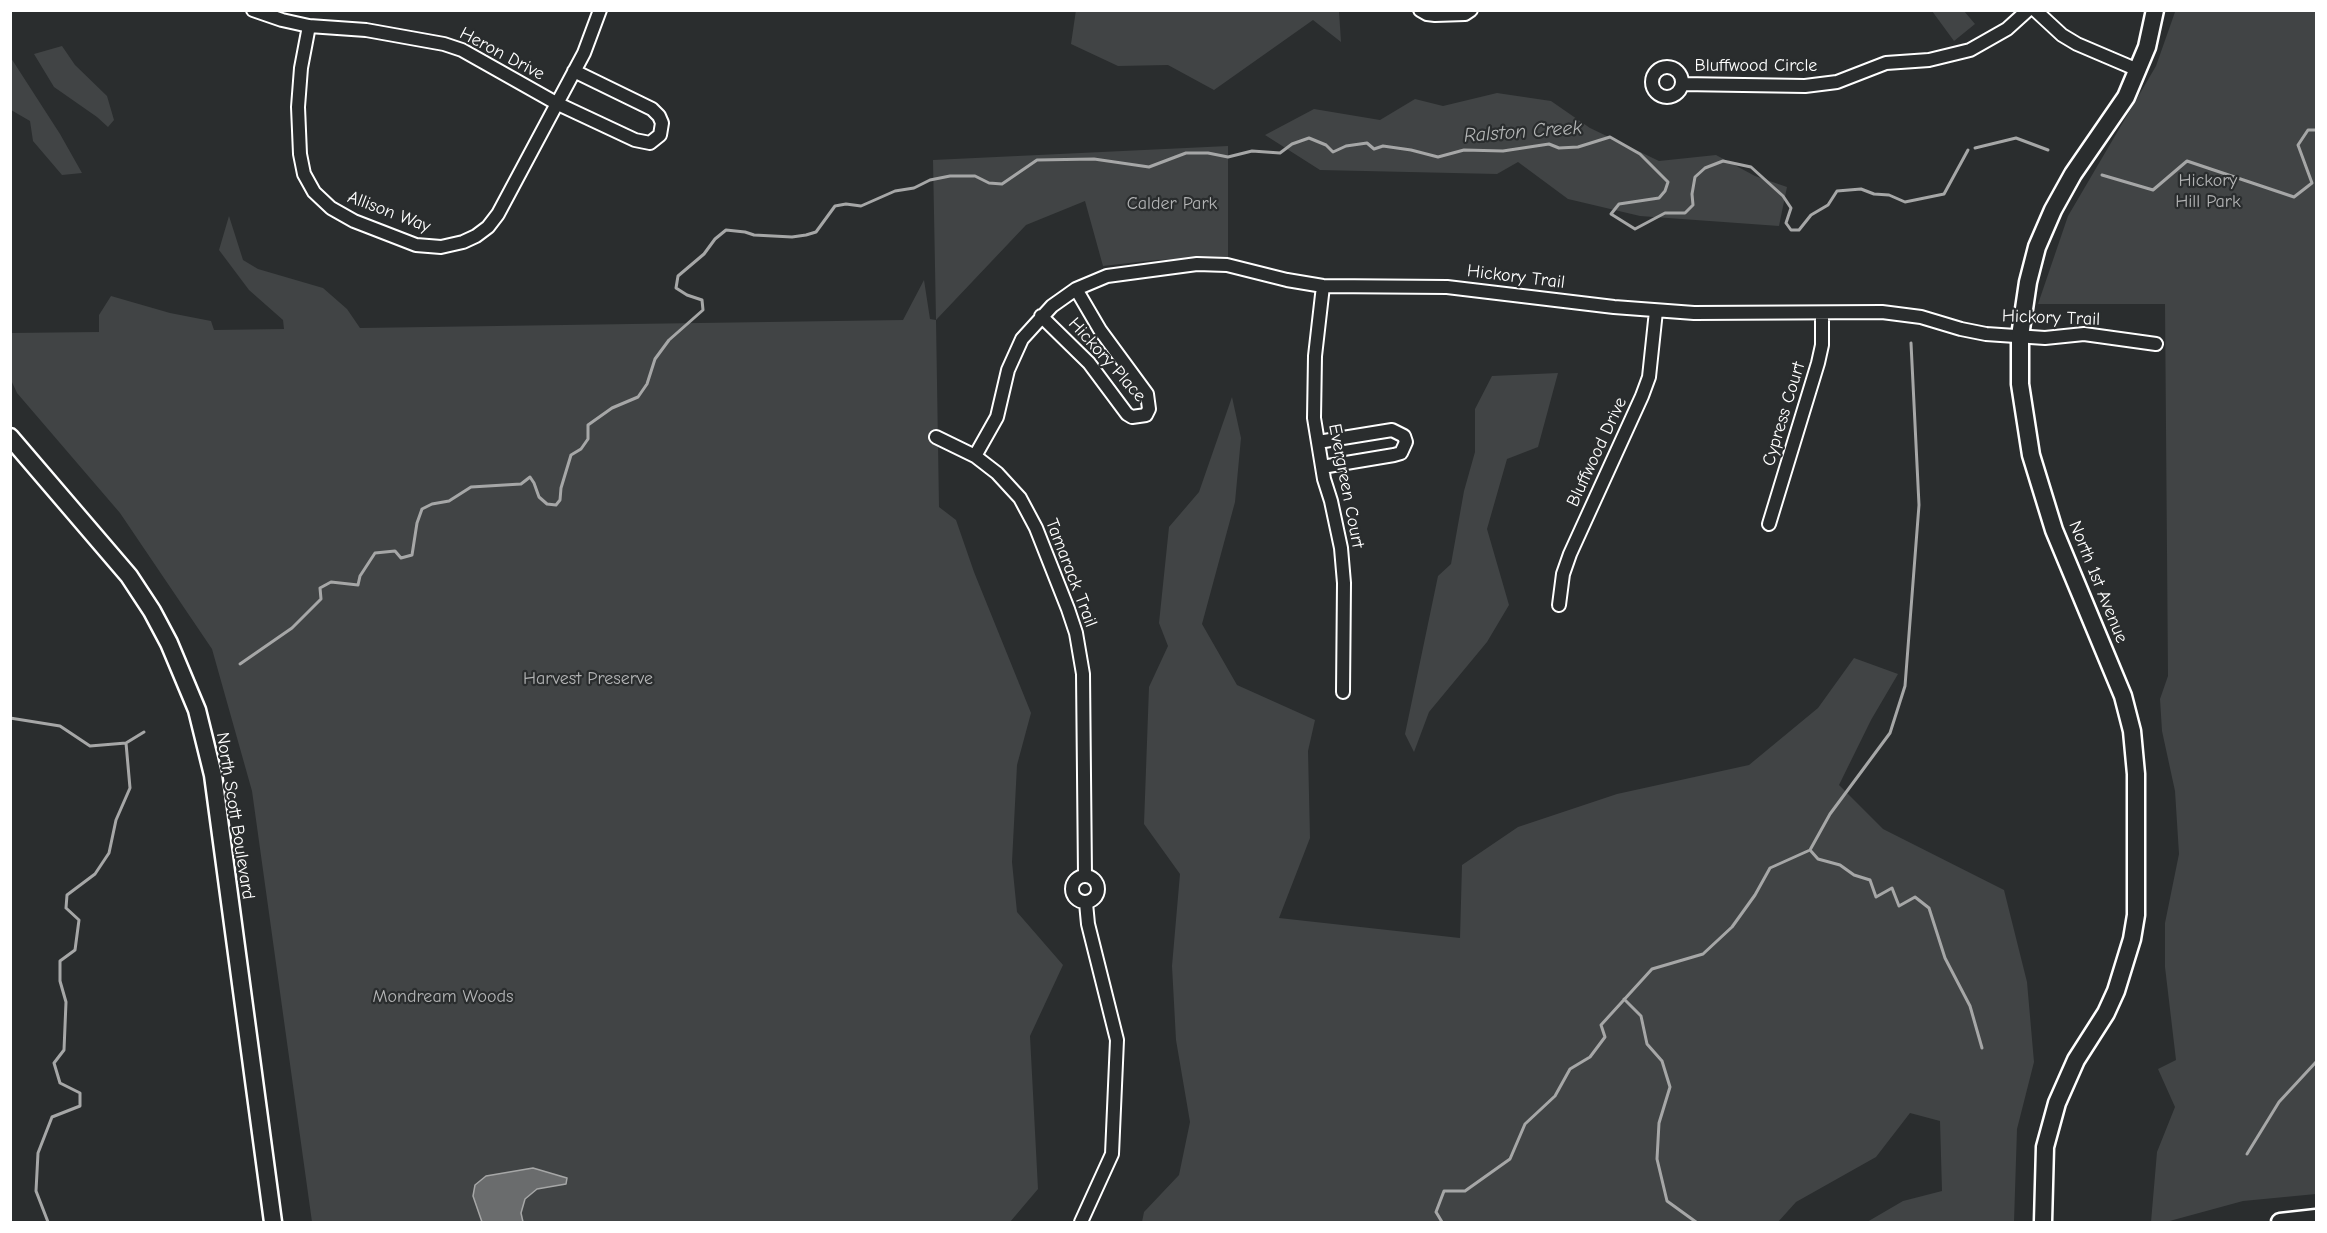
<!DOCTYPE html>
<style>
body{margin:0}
#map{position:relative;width:2327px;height:1233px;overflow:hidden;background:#2a2d2e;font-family:"Comic Neue",sans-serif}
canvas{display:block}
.frame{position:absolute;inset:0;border:12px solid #fff;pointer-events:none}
</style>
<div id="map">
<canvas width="2327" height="1233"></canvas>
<div class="frame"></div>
</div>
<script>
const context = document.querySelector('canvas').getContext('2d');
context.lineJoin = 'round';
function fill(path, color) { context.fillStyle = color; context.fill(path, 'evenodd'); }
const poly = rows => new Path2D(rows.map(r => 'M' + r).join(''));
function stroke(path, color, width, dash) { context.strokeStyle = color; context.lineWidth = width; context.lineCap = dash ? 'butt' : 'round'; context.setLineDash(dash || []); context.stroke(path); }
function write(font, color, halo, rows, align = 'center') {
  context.font = font + ' "Comic Neue",sans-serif'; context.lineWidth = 4.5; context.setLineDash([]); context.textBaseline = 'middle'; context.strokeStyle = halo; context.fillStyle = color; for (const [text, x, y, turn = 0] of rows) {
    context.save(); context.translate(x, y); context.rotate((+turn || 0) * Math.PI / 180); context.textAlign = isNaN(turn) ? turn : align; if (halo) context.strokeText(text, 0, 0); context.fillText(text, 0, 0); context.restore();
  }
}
fill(poly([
 [1076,10,1339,11,1341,42,1313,20,1214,90,1168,65,1118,66,1071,44],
 [2232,10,2316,11,2316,1194,2243,1201,2166,1222,2151,1222,2157,1152,2175,1107,2158,1069,2176,1060,2165,967,2165,923,2179,854,2175,791,2162,731,2160,699,2168,676,2165,304,2038,304,2068,216,2156,66,2175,12,2230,12],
 [1932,11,1964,11,1975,24,1954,41],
 [62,46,75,65,107,96,114,120,108,127,97,117,54,87,34,54],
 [11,58,60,134,82,173,62,175,33,141,30,121,11,110],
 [1497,93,1551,101,1590,128,1659,161,1716,155,1755,176,1787,187,1779,226,1640,216,1568,199,1518,162,1497,174,1320,170,1265,135,1314,109,1380,120,1415,99,1443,106],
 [1228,146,1228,258,1156,260,1103,266,1085,201,1026,225,936,320,939,507,956,520,974,572,1031,713,1017,765,1012,862,1017,912,1063,965,1030,1036,1038,1189,1010,1222,312,1222,252,791,212,649,120,513,17,393,11,380,11,333,99,332,99,315,111,296,170,313,211,321,214,330,284,329,283,320,249,290,219,250,229,216,243,260,258,269,323,288,347,309,360,328,903,320,924,280,930,319,936,320,933,160],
 [1558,373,1538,447,1507,459,1487,529,1509,605,1487,642,1429,712,1414,752,1405,734,1438,576,1451,564,1464,491,1475,452,1475,409,1492,376],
 [1232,397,1241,438,1235,502,1202,624,1237,685,1315,720,1308,751,1310,838,1279,918,1460,938,1462,865,1518,827,1617,794,1749,765,1818,708,1854,658,1898,674,1871,720,1839,785,1883,829,2004,890,2027,982,2034,1062,2017,1129,2014,1222,1867,1222,1903,1201,1942,1191,1940,1121,1910,1113,1876,1157,1796,1202,1778,1222,1142,1222,1144,1212,1179,1175,1190,1122,1176,1040,1172,966,1180,874,1144,824,1149,687,1168,646,1159,623,1169,527,1199,492]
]), '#414445');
const water = poly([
 [533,1168,567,1178,566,1184,537,1189,525,1199,521,1213,523,1222,482,1222,473,1196,475,1185,486,1176,533,1168]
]);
fill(water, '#6a6c6d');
stroke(water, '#a6a7a7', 1.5);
stroke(poly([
 [1975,148,2016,138,2048,150],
 [2102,175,2153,190,2187,161,2294,197,2312,183,2298,145,2308,130,2316,130],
 [240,664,292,628,321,599,320,588,331,582,358,585,360,576,375,553,395,551,401,558,412,555,417,523,422,509,432,504,449,501,471,487,521,484,530,477,534,483,539,497,547,504,556,505,560,500,561,488,571,455,581,449,588,439,588,425,612,408,638,397,647,384,655,359,669,340,703,310,702,300,687,295,676,288,678,276,704,254,715,239,726,230,745,232,754,235,792,237,806,235,816,232,835,206,846,204,861,206,895,191,914,188,930,180,950,176,975,176,989,183,1002,184,1037,160,1094,159,1149,167,1186,153,1208,153,1228,157,1252,151,1280,153,1292,144,1309,138,1326,145,1333,152,1346,146,1367,143,1374,149,1383,146,1411,150,1438,157,1464,150,1503,151,1549,144,1559,148,1578,147,1610,137,1640,154,1668,182,1665,191,1659,198,1619,204,1611,214,1635,229,1665,213,1685,213,1693,205,1692,194,1695,177,1705,168,1723,161,1751,167,1783,196,1791,208,1786,223,1791,230,1799,230,1811,215,1828,205,1837,191,1861,189,1874,194,1889,195,1905,202,1944,194,1968,150],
 [10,718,60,726,90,746,126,743,144,732],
 [1810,850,1818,859,1840,865,1854,875,1870,880,1876,897,1892,888,1899,906,1915,897,1929,908,1945,958,1970,1006,1982,1048],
 [1624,999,1641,1016,1647,1044,1662,1061,1670,1087,1659,1123,1657,1159,1667,1201,1696,1222],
 [2247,1154,2279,1102,2316,1062],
 [48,1222,36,1191,38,1153,52,1117,80,1106,80,1093,60,1083,54,1063,64,1050,66,1002,60,981,60,961,75,950,79,920,66,908,67,895,95,874,109,853,116,820,130,788,126,743],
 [1442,1222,1436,1212,1444,1191,1465,1191,1510,1159,1525,1124,1555,1096,1570,1069,1590,1057,1605,1037,1601,1025,1652,969,1703,954,1732,927,1755,895,1770,868,1810,850,1830,814,1890,733,1905,686,1919,505,1911,343]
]), '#a6a7a7', 3);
const minor = poly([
 [253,10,282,20,309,26,366,30,444,44,462,50,556,103,635,140,650,143,660,135,662,123,659,116,652,109,574,71],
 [1420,10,1427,14,1435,15,1465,14,1471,10],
 [2035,10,2062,35,2077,44,2138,70],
 [309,26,301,68,298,107,300,154,304,174,314,192,331,208,354,221,416,245,441,247,463,242,476,236,488,227,498,214,584,53,600,10],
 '1652 82a15 15 0 1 1 30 0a15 15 0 1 1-30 0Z',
 [1682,84,1805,86,1837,82,1886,63,1929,60,1970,50,2007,29,2028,10],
 [1323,286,1315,356,1314,418,1324,479,1331,501,1341,548,1344,583,1343,692],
 [1041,316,1089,363,1127,414,1132,417,1146,415,1149,409,1147,394,1100,330,1076,289],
 [936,437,975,456,997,473,1020,498,1036,528,1068,609,1076,633,1083,674,1085,876],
 [1318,442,1392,430,1404,436,1406,442,1401,453,1394,455,1322,467],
 [975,456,997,417,1008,370,1022,339,1052,306,1076,289,1107,276,1197,264,1227,265,1287,280,1323,286,1447,287,1614,307,1694,313,1882,312,1921,317,1961,329,1986,334,2045,338,2084,334,2156,344],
 [1769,524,1818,363,1822,345,1822,313],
 [1559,605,1563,574,1570,554,1642,396,1649,377,1656,311],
 '1072 889a13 13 0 1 1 26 0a13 13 0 1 1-26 0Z',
 [1081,1222,1112,1154,1117,1040,1088,924,1086,903]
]);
const secondary = poly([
 [10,437,129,576,152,611,169,643,197,710,213,775,273,1222],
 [2043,1222,2045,1147,2057,1103,2076,1060,2106,1013,2116,991,2132,939,2136,915,2136,774,2132,731,2123,696,2054,530,2031,455,2020,384,2020,336,2028,282,2037,247,2053,210,2073,174,2126,97,2147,47,2155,10],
 [2280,1222,2316,1218]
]);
stroke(minor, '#fff', 16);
stroke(secondary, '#fff', 21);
stroke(minor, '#2a2d2e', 12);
stroke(secondary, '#2a2d2e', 16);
write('18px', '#fff', '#2a2d2e', [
 ["Heron Drive",502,54,28],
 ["Bluffwood Circle",1756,66],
 ["Allison Way",389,212,21],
 ["Hickory Trail",1516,277,7],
 ["Hickory Trail",2051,318,2],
 ["Hickory Place",1107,360,48],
 ["Cypress Court",1784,414,-73],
 ["Bluffwood Drive",1597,452,-65],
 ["Evergreen Court",1346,486,79],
 ["Tamarack Trail",1071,573,69],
 ["North 1st Avenue",2098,582,68],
 ["North Scott Boulevard",235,816,81]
]);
write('18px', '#b3b4b5', '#2a2d2e', [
 ["Hickory",2208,181],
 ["Hill Park",2208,202],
 ["Calder Park",1172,204],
 ["Harvest Preserve",588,679],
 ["Mondream Woods",443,997]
]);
write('italic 20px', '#b4b6b6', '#2a2d2e', [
 ["Ralston Creek",1523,132,-4]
]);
</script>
